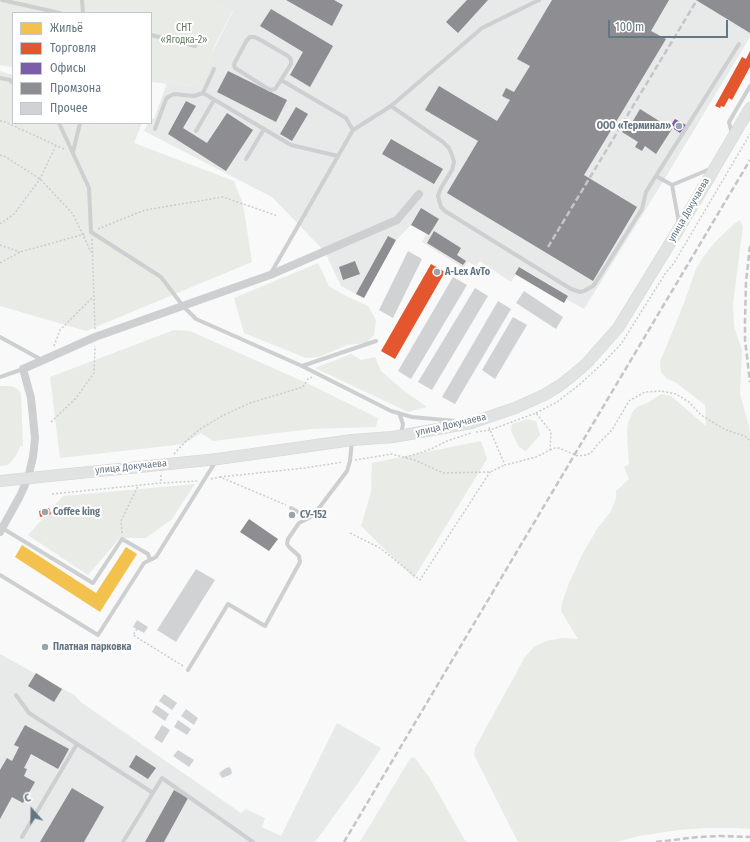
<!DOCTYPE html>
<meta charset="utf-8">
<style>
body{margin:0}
#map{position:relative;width:750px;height:842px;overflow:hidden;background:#f9f9f9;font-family:"Fira Sans Condensed",sans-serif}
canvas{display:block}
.legend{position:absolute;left:12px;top:12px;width:140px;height:112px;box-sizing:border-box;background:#fff;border:1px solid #c1c8cd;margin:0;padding:5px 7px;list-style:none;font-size:12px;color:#657683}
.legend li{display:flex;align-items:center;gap:8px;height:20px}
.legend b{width:20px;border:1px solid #c1c8cd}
.north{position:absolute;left:12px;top:790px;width:40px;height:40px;-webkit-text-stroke:3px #fff;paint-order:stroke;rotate:340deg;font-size:11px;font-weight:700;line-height:16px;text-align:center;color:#657683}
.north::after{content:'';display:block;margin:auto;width:14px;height:18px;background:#657683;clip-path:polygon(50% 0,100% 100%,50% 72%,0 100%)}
.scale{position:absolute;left:608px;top:20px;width:120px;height:18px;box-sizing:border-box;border:2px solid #657683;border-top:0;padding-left:5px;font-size:12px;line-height:14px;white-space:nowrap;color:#657683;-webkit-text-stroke:3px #fff;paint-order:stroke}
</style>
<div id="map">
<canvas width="750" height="842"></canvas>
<ul class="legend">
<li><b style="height:11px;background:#f2c14e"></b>Жильё</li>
<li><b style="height:11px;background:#e4572e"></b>Торговля</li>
<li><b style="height:11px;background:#7b5ea7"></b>Офисы</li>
<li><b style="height:11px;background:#8d8d92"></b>Промзона</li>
<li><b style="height:11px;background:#d0d2d3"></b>Прочее</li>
</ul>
<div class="north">С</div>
<div class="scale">100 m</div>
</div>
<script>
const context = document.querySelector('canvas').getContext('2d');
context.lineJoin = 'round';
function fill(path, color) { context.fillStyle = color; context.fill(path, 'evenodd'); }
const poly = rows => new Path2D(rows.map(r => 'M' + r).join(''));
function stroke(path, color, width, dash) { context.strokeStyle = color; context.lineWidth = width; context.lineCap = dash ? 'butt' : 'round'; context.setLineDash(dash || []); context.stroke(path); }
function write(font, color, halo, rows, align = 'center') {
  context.font = font + ' "Fira Sans Condensed",sans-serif'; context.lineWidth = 4; context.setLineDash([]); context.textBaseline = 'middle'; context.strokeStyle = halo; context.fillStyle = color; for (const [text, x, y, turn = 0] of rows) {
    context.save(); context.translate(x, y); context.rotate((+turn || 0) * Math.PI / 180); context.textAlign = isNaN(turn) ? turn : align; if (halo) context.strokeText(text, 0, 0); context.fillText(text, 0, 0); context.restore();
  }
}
fill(poly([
 [214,0,750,0,750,37,664,180,584,309,566,299,568,296,520,267,511,282,480,261,476,266,468,262,463,268,422,242,427,234,411,225,396,240,388,236,356,294,341,286,325,252,272,197,144,131,148,123,151,123,151,118,154,119,167,83,177,85,178,83,191,86,212,53,233,11],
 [0,654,74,695,82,703,241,813,246,809,265,818,262,827,281,836,337,723,381,748,358,783,315,842,0,842]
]), '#e8e9e9');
fill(poly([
 [0,0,214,0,233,10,215,45,212,53,213,58,201,86,198,87,196,84,191,86,178,83,177,85,151,82,151,13,13,13,13,67,0,65],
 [0,71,13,75,13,123,142,123,134,143,234,181,243,204,252,262,86,331,0,306],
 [740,220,743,226,733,304,734,326,742,350,740,394,749,426,750,435,750,829,736,828,705,828,678,830,639,836,616,842,518,842,474,755,475,748,525,657,534,647,546,641,563,638,578,639,561,611,562,603,569,583,582,555,597,529,611,511,616,498,616,491,629,479,624,467,629,464,627,433,628,423,633,411,638,406,648,403,661,394,671,396,706,426,705,405,675,382,666,378,661,372,660,362,684,303,696,269,704,256,714,243,734,224],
 [318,263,329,286,348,297,368,306,376,320,374,335,366,343,347,345,319,357,306,358,244,333,234,298],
 [174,330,190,331,311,385,378,418,376,427,311,429,213,441,201,433,184,444,60,458,50,377],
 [351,354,361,360,375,357,381,371,403,390,427,407,408,412,315,368],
 [0,386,11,386,16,388,21,393,23,446,20,447,17,454,10,463,7,465,0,466],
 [527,419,536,421,540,435,526,451,519,447,511,431,512,424],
 [481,441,487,459,414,578,361,526,371,492,372,463],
 [195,484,172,519,146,538,120,538,88,575,28,535,63,496],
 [411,757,415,758,429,777,466,842,360,842]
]), '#e8ebe6');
fill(poly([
 [22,545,96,593,126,547,137,554,100,612,15,557]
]), '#f2c14e');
fill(poly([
 [750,51,750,67,732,100,729,98,724,107,721,106,720,108,715,106,742,57,746,59],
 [431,264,445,272,395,359,381,351],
 [49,508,51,514,40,517,39,511]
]), '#e4572e');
fill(poly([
 [675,119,686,125,680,133,674,129,675,127,671,125]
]), '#7b5ea7');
fill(poly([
 [286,0,334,0,343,5,332,26],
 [467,0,488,0,458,33,446,22],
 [552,0,669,0,651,31,666,39,584,175,637,207,593,281,447,193,478,141,425,110,439,86,497,121,510,100,502,96,506,88,514,92,530,66,517,59],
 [696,0,750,0,750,33],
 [271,9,333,46,310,87,290,75,303,52,260,26],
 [228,71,287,100,276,122,217,92],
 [186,101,196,106,183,128,207,143,227,113,253,130,226,171,168,134],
 [296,107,308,114,292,141,280,134],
 [640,109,672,129,656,154,645,146,642,151,635,147,638,142,622,132,627,124,630,126],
 [391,139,443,169,434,184,382,154],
 [421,208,439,219,429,235,411,225],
 [434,231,461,248,457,255,466,261,463,265,427,243],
 [388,236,396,240,364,298,356,294],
 [355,261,360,274,343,280,339,267],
 [519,267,568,296,564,303,515,274],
 [249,519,278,539,269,551,240,532],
 [36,673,62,689,54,702,28,686],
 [25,725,69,749,58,769,31,754,24,768,27,769,24,776,35,782,23,803,12,797,0,819,0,770,7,758,12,761,19,747,14,745],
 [136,755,156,768,148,779,129,767],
 [72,788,104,807,84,842,40,842],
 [174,790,188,798,164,842,145,842]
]), '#8d8d92');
fill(poly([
 [408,251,422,259,393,318,379,310],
 [453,277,467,285,411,379,398,371],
 [475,288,488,296,432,390,418,382],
 [524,291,563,317,556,329,516,303],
 [498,301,511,309,455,404,442,397],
 [513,317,527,325,495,379,482,370],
 [196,569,215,580,176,642,157,630],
 [137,620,148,627,144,633,133,627],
 [164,694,177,703,172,710,159,701],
 [156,705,169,714,165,721,152,712],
 [186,709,198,718,194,725,181,716],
 [178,720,191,729,187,735,174,727],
 [162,725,170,730,162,743,154,738],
 [178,750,194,760,189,767,173,756],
 [229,767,231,769,232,773,230,775,222,778,219,773,226,768]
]), '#d0d2d3');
const secondary = poly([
 [0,481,218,459,352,440,393,437,471,423,515,408,544,395,559,386,572,376,586,364,618,328,680,227,750,108]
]);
stroke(secondary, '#d5d6d7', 12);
stroke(poly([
 [0,121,3,121,64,149],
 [0,155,6,157,40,179,73,214,91,252],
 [0,224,14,214,40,179,56,145],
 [98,229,145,210,223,197,278,216],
 [92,239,95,329],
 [0,245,20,252],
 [0,263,20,252,85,234],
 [54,346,60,330,93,297],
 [536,413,557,402,579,385,604,362,621,344,665,274,674,263,750,134],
 [51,422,76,398,94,373,95,346],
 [476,432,490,430,536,413,551,432,550,450,536,457,505,465,490,430,489,427],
 [550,450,555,448,559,448,578,456,586,455,591,453,597,445,612,430,629,401,645,392,661,391,676,394,689,402,701,415,726,430,745,436,750,441],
 [174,454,185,442,200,429,222,416,250,403,303,387,308,379,312,377],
 [405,457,423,452,433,448,447,441,471,433],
 [355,460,392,454,417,461,443,473,490,472,505,465],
 [161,475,161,483],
 [220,477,305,468,343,462],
 [211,479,220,477,286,505],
 [52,494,161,483,197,481],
 [122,533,121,521,138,486],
 [350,533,380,548,420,580,490,472],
 [137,629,133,635,183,666]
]), '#cbcccd', 1.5, [2, 2]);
stroke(poly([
 [2,0,60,13],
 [82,0,83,13],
 [151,35,195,46],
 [214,69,203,93,291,145,338,156],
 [0,78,10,80,13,83],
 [281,80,275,89,270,90,235,68,234,65,235,62,247,40,250,37,254,37,257,38,288,56,290,58,291,61,291,64,281,80,346,118,353,130],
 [391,106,443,142,449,148,452,155,454,162,452,170,441,188,438,196,441,207,445,211,571,289,580,292,584,291,593,286,596,282,642,209,646,192,649,187,739,44],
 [59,123,89,188,91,232,161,277,183,306,196,319,302,366,391,411,412,417,456,421],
 [155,129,166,99,168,97,174,94,194,96,203,93],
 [196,131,214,100],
 [732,134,729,122,750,86],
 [73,152,80,123],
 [246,159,264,129],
 [656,176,672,185,710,169],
 [672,185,679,223],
 [271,273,353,130,391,106,482,28,539,0],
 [0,337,42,360],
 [302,366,376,341],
 [0,377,23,369],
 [399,413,403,424,401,434],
 [291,508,309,518],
 [2,528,93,583,122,539,148,554,150,560],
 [0,575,98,635,144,563,156,557,216,461],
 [188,670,228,604,265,626,300,562,299,556,289,547,287,544,288,539,299,523,309,518,316,512,347,471,350,461,352,440],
 [16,695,29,713,153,793],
 [22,837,77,744],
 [123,842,162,778,253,842]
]), '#cecfd0', 4);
stroke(poly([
 [0,532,20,496,28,478,33,457,35,438,31,398,23,369,95,337,270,275,397,220,419,194]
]), '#cecfd0', 8);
stroke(secondary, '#e1e2e2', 11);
stroke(poly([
 [750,246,746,282,745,321,745,340,750,382],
 [548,247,697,0],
 [344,842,750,160],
 [656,842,698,837,721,836,750,837]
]), '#c3c5c6', 2.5, [6, 3]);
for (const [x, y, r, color] of [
 [679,126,4,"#99a4ac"],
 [437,272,4,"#99a4ac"],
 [45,512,4,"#99a4ac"],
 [292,515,4,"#99a4ac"],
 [45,647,4,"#99a4ac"]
]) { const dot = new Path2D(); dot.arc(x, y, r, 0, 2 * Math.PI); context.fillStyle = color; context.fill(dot); stroke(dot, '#fff', 1.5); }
write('10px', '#687a64', '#fff', [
 ["СНТ",184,28],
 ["«Ягодка-2»",184,40]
]);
write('bold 10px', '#657683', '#fff', [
 ["ООО «Терминал»",671,126,"right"],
 ["A-Lex AvTo",445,272],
 ["Coffee king",53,512],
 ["СУ-152",300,515],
 ["Платная парковка",53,647]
], 'left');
write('10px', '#657683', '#fff', [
 ["улица Докучаева",689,210,-60],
 ["улица Докучаева",451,425,-13],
 ["улица Докучаева",131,467,-6]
]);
</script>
